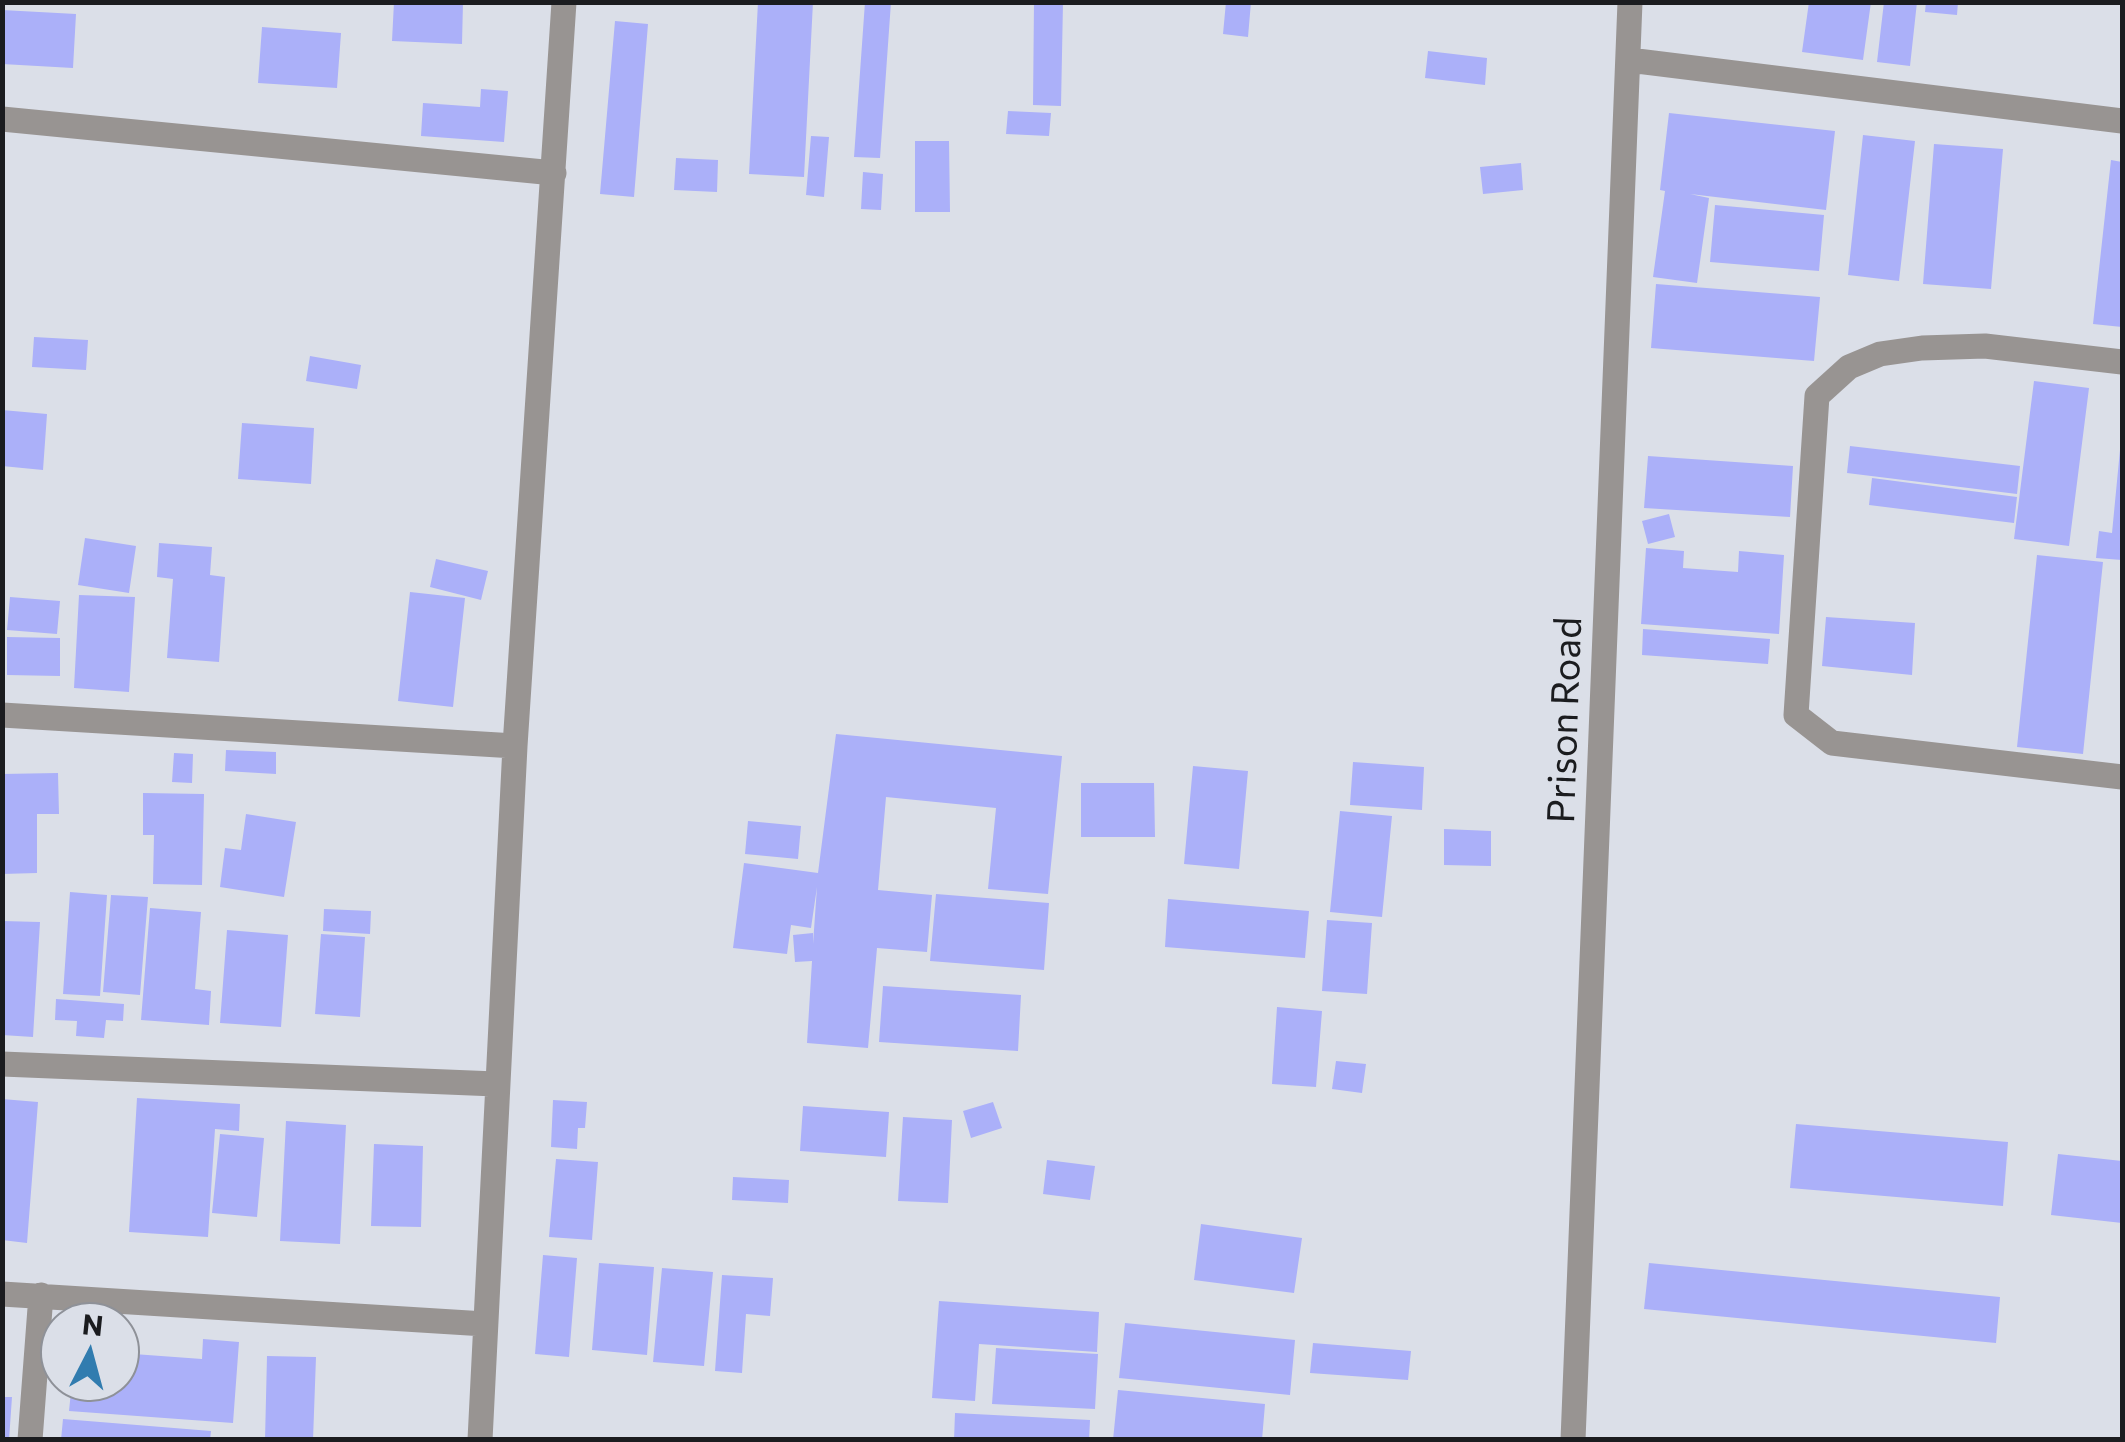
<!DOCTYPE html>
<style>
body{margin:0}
#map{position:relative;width:2125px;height:1442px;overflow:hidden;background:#dbdfe8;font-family:Commissioner,sans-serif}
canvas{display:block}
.frame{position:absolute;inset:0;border:5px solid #1b1c1f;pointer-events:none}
.north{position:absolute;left:40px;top:1302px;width:100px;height:100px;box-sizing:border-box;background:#dbdfe8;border:2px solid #8e9198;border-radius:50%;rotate:6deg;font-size:28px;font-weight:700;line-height:40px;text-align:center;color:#1b1c1f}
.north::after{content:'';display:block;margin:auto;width:35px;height:45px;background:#317caf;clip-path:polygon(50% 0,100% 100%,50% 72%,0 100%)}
</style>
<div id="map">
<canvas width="2125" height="1442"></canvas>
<div class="frame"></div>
<div class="north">N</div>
</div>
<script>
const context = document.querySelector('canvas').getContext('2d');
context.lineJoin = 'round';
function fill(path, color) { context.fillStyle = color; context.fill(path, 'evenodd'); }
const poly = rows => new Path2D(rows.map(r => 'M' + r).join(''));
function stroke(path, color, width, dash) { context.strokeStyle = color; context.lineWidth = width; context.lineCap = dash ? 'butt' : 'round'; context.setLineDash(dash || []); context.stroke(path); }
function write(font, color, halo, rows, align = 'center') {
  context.font = font + ' Commissioner,sans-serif'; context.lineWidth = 8; context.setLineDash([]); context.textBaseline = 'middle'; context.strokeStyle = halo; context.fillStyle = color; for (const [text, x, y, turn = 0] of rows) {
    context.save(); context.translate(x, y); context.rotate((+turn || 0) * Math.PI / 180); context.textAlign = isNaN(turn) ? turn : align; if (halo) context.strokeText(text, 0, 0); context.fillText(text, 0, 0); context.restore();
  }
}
fill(poly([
 [394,2,463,2,462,44,392,41],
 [758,2,813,2,804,177,749,174],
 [865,2,891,2,880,158,854,157],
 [1034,2,1063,2,1061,106,1033,105],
 [1226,2,1251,2,1248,37,1223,34],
 [1809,2,1871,2,1863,60,1802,52],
 [1884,2,1917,2,1910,66,1877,62],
 [1926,2,1958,2,1957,15,1925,12],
 [2,10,76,14,73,68,2,64],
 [615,21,648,24,634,197,600,194],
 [262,27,341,33,337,88,258,83],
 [1428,51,1487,58,1485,85,1425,78],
 [481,89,508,91,504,142,421,136,423,103,480,107],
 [1008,111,1051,113,1049,136,1006,134],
 [1669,113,1835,131,1826,210,1690,194,1709,198,1697,283,1653,277,1665,191,1660,190],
 [1863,135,1915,141,1899,281,1848,275],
 [811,136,829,137,824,197,806,195],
 [915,141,949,141,950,212,915,212],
 [1934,144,2003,149,1991,289,1923,284],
 [676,158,718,160,717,192,674,190],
 [2111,160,2122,162,2122,327,2093,324],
 [1521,163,1523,190,1483,194,1480,167],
 [863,172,883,174,881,210,861,209],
 [1715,205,1824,215,1819,271,1710,262],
 [1656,284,1820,297,1814,361,1651,348],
 [34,337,88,340,86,370,32,367],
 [310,356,361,365,357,389,306,381],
 [2034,381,2089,388,2069,546,2014,539],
 [2,410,47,414,43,470,2,466],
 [242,423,314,428,311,484,238,479],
 [1850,446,2020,466,2017,494,1847,473],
 [2120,450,2122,450,2122,560,2096,558,2099,531,2112,533],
 [1648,456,1793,466,1790,517,1644,508],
 [1872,478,2017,497,2014,523,1869,505],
 [1669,514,1675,537,1648,544,1642,521],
 [85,538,136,546,129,593,78,585],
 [159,543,212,547,210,575,225,577,219,662,167,658,173,579,157,577],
 [1646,548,1684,551,1683,568,1738,572,1739,551,1784,555,1779,634,1641,624],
 [2037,555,2103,562,2083,754,2017,747],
 [436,559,488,571,481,600,430,587],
 [410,592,465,598,453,707,398,701],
 [79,595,135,597,129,692,74,688],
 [10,597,60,601,57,634,7,630],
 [1826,617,1915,623,1912,675,1822,666],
 [1643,629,1770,639,1768,664,1642,655],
 [7,637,60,638,60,676,7,675],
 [836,734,1062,756,1048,894,988,889,996,808,886,797,878,890,932,895,927,952,877,948,868,1048,807,1043,812,961,795,962,793,935,813,933,813,944,817,887,811,928,791,925,787,954,733,948,744,863,818,873],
 [226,750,276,752,276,774,225,771],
 [174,753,193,754,192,783,172,782],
 [1353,762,1424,767,1422,810,1350,805],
 [1193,766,1248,771,1239,869,1184,864],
 [58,773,59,814,37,814,37,873,2,874,2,774],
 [1081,783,1154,783,1155,837,1081,837],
 [143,793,204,794,202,885,153,884,154,835,143,835],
 [1340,811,1392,816,1382,917,1330,912],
 [246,814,296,822,284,897,220,887,225,848,241,850],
 [748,821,801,826,798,859,745,854],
 [1444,829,1491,831,1491,866,1444,865],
 [70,892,107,895,100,996,63,994],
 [936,894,1049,903,1044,970,930,961],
 [111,895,148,897,140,995,103,992],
 [1168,899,1309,911,1305,958,1165,947],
 [150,908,201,912,195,989,211,991,209,1025,141,1020],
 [324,909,371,911,370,934,323,931],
 [1327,920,1372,923,1367,994,1322,991],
 [2,921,40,922,33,1037,2,1035],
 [227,930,288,935,281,1027,220,1023],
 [321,934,365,937,360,1017,315,1014],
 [883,986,1021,995,1018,1051,879,1042],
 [56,999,124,1004,123,1021,106,1020,104,1038,76,1036,77,1021,55,1020],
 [1277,1007,1322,1011,1316,1087,1272,1084],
 [1336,1061,1366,1064,1362,1093,1332,1089],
 [137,1098,240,1104,239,1131,215,1129,208,1237,129,1232],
 [2,1099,38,1102,27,1243,2,1240],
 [553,1100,587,1102,585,1128,578,1128,577,1149,551,1147],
 [993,1102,1002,1128,971,1138,963,1111],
 [803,1106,889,1112,886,1157,800,1151],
 [903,1117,952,1120,948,1203,898,1201],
 [286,1121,346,1125,340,1244,280,1241],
 [1796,1124,2008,1142,2003,1206,1790,1188],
 [220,1134,264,1138,257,1217,212,1213],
 [374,1144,423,1146,421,1227,371,1226],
 [2058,1154,2122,1161,2122,1223,2051,1215],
 [556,1159,598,1162,592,1240,549,1237],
 [1047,1160,1095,1166,1090,1200,1043,1194],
 [733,1177,789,1180,788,1203,732,1200],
 [1201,1224,1302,1238,1294,1293,1194,1280],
 [543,1255,577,1258,569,1357,535,1354],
 [599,1263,654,1267,647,1355,592,1350],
 [1649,1263,2000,1297,1996,1343,1644,1309],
 [662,1268,713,1272,704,1366,653,1362],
 [722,1275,773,1278,770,1316,746,1314,742,1373,715,1371],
 [939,1301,1099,1312,1097,1352,979,1344,975,1401,932,1398],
 [1125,1323,1295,1340,1290,1395,1119,1378],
 [203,1339,239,1342,233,1423,69,1411,72,1382,120,1382,120,1353,202,1359],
 [1313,1343,1411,1351,1408,1380,1310,1373],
 [996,1348,1098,1354,1095,1409,992,1404],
 [267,1356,316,1357,313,1440,265,1440],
 [1118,1390,1265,1404,1262,1440,1113,1440],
 [2,1397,12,1397,9,1440,2,1440],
 [955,1413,1090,1420,1089,1440,954,1440],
 [63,1419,211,1431,210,1440,61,1440]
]), '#abb0f9');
stroke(poly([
 [1629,60,2122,121],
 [2,119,554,173],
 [2122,362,1985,346,1922,348,1880,354,1849,367,1817,396,1796,715,1832,743,2122,777],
 [2,715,515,746],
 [2,1064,496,1084],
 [2,1294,485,1324],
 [30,1440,41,1295],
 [480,1440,515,746,564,2],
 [1573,1440,1630,2]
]), '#989492', 25);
write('38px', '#1b1c1f', '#dbdfe8', [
 ["Prison Road",1565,720,-88]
]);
</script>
